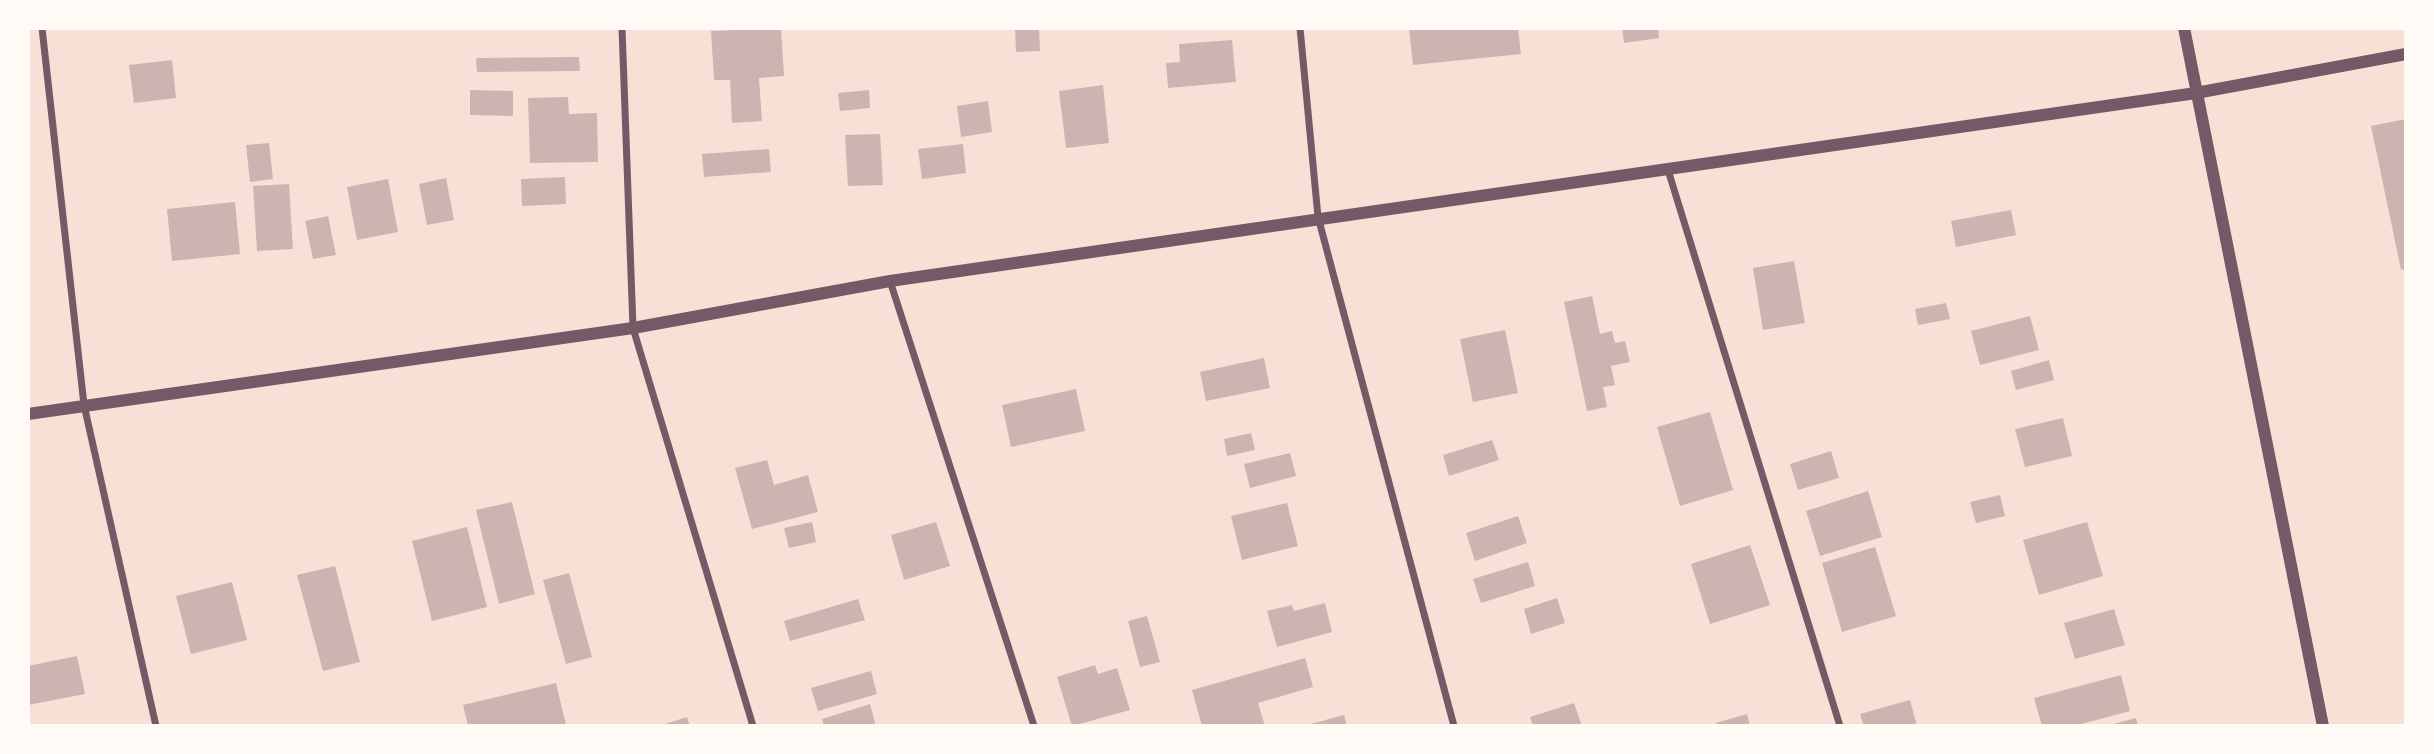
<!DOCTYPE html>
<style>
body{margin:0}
#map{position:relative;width:2434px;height:754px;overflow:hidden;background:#f7e1d7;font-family:"Sofia Sans Condensed",sans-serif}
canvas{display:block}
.frame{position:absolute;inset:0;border:30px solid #fffaf5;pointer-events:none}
</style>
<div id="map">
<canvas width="2434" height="754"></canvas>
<div class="frame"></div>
</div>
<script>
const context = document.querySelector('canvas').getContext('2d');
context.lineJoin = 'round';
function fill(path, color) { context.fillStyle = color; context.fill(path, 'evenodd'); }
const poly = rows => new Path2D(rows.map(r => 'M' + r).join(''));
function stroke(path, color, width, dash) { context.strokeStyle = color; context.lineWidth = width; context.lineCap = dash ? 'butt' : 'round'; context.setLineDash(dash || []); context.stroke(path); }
fill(poly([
 [781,28,784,76,759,78,762,121,732,123,730,80,714,80,711,31],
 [1015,28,1039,28,1040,51,1016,52],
 [1409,28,1518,28,1521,54,1413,65],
 [1622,28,1658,28,1659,38,1624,43],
 [1232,40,1236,82,1168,88,1166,63,1180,62,1179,44],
 [579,57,580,71,477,72,476,58],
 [172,60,176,98,134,103,129,65],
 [1103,85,1109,143,1066,148,1059,91],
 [470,90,513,91,513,116,470,115],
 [869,90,870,108,840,111,838,93],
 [568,97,569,114,597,113,598,162,530,163,528,98],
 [988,101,992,132,961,137,957,106],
 [2406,119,2406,269,2401,270,2371,126],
 [880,134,883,185,848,186,845,135],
 [269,143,273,179,250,182,246,145],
 [963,144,966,173,922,179,918,149],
 [769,149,771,172,704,177,702,154],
 [565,177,566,204,522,206,521,179],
 [446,178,454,220,427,225,419,184],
 [388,179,398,232,357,240,347,187],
 [289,184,293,249,257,251,253,186],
 [235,202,240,254,172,261,167,209],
 [2011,210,2016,235,1956,247,1951,221],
 [328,216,336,255,313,259,305,221],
 [1794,261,1805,323,1763,330,1753,268],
 [1592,296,1600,334,1612,331,1615,343,1625,341,1630,362,1611,366,1615,385,1603,387,1607,407,1587,411,1564,302],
 [1946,303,1950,319,1918,325,1915,309],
 [2030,316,2039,350,1980,365,1971,331],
 [1505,330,1518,393,1473,402,1460,339],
 [1264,358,1270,388,1206,401,1200,372],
 [2049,360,2054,380,2016,390,2011,371],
 [1076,389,1085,431,1011,447,1002,405],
 [1710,412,1733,490,1680,506,1657,427],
 [2063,418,2072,456,2025,467,2015,429],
 [1251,433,1255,450,1227,456,1224,439],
 [1492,440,1499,460,1449,476,1443,455],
 [1831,451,1839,478,1798,490,1790,464],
 [1290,453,1296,476,1250,488,1244,464],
 [767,460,774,485,808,475,818,512,752,529,735,468],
 [1868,491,1882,537,1820,556,1806,511],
 [2000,495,2005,516,1976,523,1970,502],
 [512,502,535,594,499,604,476,510],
 [1287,503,1298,546,1242,560,1231,516],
 [1518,516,1527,543,1475,561,1466,533],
 [812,522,816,542,789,548,784,528],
 [936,522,950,566,904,580,891,535],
 [2087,522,2103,576,2039,595,2023,540],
 [467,527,487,607,432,621,412,541],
 [1750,545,1770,605,1710,624,1691,564],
 [1875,547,1896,616,1842,632,1822,563],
 [1528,562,1535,586,1481,603,1473,579],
 [335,566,360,662,323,671,297,575],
 [569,573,592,657,566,664,543,580],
 [232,582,247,640,191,654,176,596],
 [1557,598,1565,623,1531,634,1524,609],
 [858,599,865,620,790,641,784,621],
 [1325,603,1332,632,1277,647,1267,611,1292,605,1294,611],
 [2114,609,2125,645,2075,659,2064,623],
 [1147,616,1160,662,1140,667,1128,621],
 [77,656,85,694,28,705,28,666],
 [1305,658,1313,687,1258,703,1265,726,1202,726,1192,690],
 [1095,665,1098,674,1117,668,1130,710,1072,726,1057,677],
 [871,671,877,694,818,711,811,688],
 [2121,675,2130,711,2074,726,2042,726,2034,698],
 [556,683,566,725,468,726,463,705],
 [1910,700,1917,726,1864,726,1860,714],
 [1574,703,1582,726,1533,726,1530,717],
 [870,704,876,726,824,726,822,719],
 [1747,714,1750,726,1717,726,1716,723],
 [1344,715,1347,726,1307,726,1307,725],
 [687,717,690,726,662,726,662,725],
 [2136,718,2138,726,2110,726,2110,725]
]), '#ccb4b1');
stroke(poly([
 [42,28,84,405,156,726],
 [622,28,633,328,753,726],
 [1300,28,1318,217,1454,726],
 [1668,170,1840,726],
 [890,281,1034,726]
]), '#755966', 7);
stroke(poly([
 [2184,28,2323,726],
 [28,414,633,328,890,281,2196,93,2406,54]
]), '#755966', 12);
</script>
